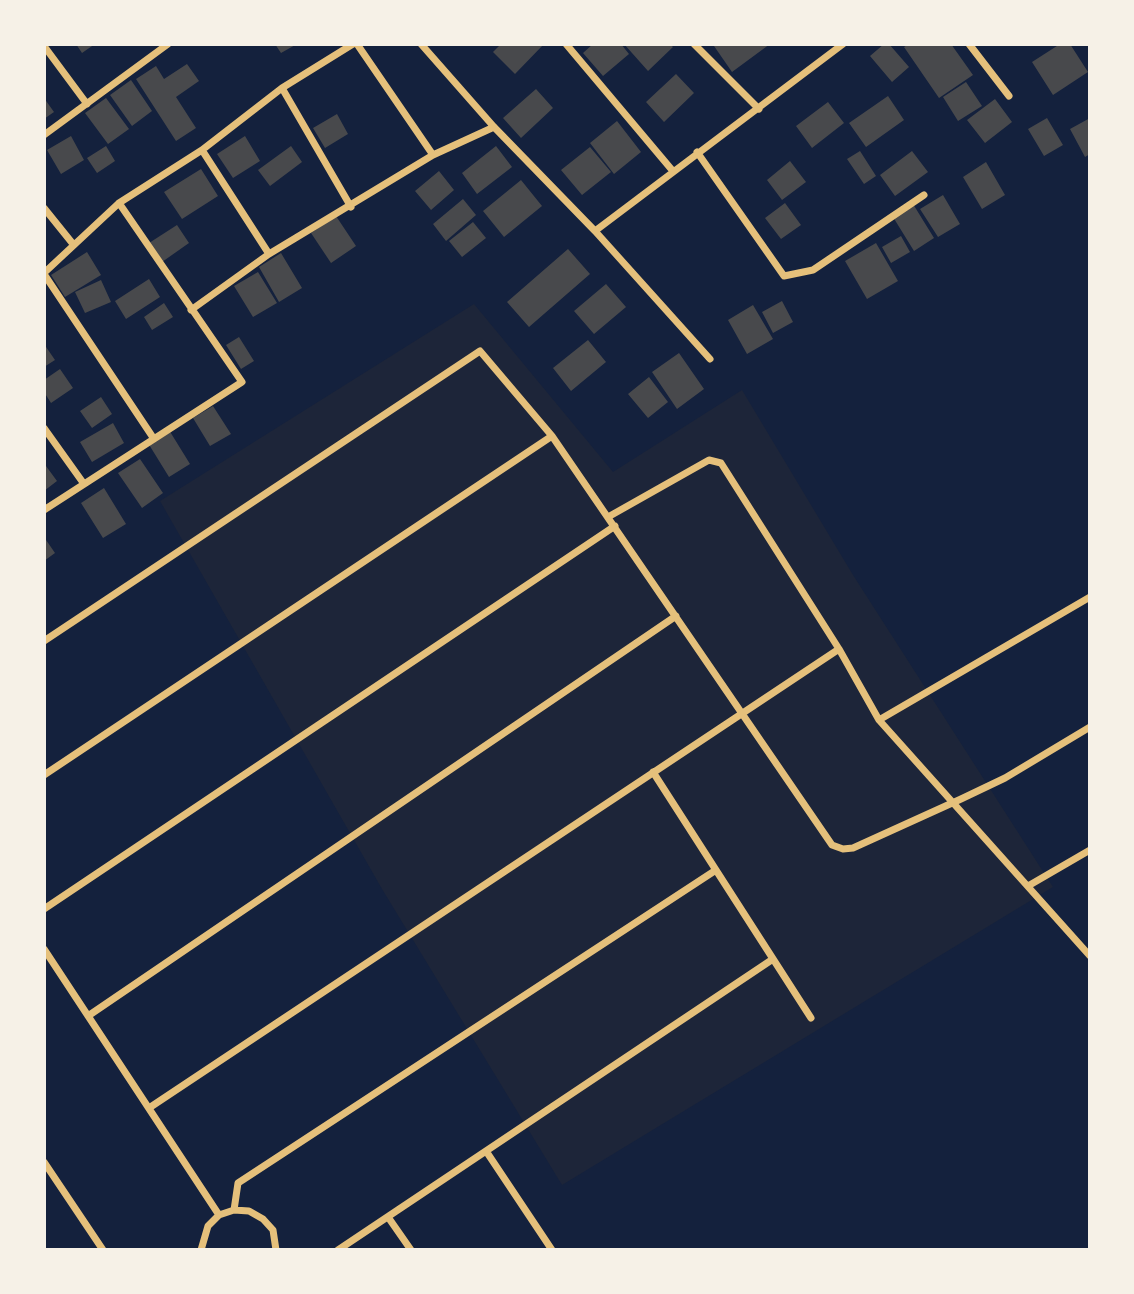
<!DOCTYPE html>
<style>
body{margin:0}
#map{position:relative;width:1134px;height:1294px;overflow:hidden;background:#14213d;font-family:Cabin,sans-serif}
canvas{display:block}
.frame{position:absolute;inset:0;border:46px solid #f6f1e7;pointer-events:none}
</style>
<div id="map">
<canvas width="1134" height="1294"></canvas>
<div class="frame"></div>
</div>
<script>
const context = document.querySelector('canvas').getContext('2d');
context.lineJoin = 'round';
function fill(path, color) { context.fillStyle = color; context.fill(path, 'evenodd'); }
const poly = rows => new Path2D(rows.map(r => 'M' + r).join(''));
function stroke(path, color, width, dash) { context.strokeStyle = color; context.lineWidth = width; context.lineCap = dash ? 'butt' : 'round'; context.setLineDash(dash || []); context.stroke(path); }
fill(poly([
 [474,304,613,472,742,390,853,575,1053,887,562,1185,382,889,160,501]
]), '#1d2539');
fill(poly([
 [76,44,95,44,82,53],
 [275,44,297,44,281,53],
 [501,44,544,44,515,74,493,52],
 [593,44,621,44,629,54,603,76,583,53],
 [624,44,670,44,673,47,648,71],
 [717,44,770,44,732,72,714,46],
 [884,44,889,44,909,67,892,82,870,56],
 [909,44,951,44,973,75,939,98,904,47],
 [1060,44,1070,44,1088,72,1053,95,1032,62],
 [187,64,199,81,176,97,196,128,176,141,136,79,156,66,164,79],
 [676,74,694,93,664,122,646,102],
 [131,80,152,111,132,126,110,95],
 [966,82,982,106,958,121,943,97],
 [536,89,553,108,521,138,503,118],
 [888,96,904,120,866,147,849,123],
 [44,98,54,112,44,119],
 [106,98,129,129,108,144,85,113],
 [995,99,1012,122,985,143,967,120],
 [828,102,844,123,812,148,796,126],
 [337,114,348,134,325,148,313,128],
 [1047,118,1063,145,1044,156,1028,129],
 [1090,118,1090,154,1085,157,1070,129],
 [617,121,641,152,614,174,590,143],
 [71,136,84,160,61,174,47,150],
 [245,136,260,161,233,178,217,154],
 [106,146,115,161,97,173,87,158],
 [291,146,302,162,270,186,258,170],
 [496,146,512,167,477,194,462,173],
 [590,147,611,172,582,195,561,170],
 [860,151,876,176,864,184,847,159],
 [912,151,928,172,895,196,880,175],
 [790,161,806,182,782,200,767,180],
 [986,162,1005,195,982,209,963,177],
 [201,169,218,196,182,219,164,192],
 [439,171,454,190,431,210,415,191],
 [521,180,542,206,504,237,483,211],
 [943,195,960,224,938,237,920,209],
 [463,199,476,215,446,241,433,224],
 [785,203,801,225,781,239,765,218],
 [913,204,934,238,914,251,893,217],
 [336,216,356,246,331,263,311,233],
 [473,222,486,238,462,257,449,241],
 [177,225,189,243,162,262,149,243],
 [901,236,910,252,891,263,882,247],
 [876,243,898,281,867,299,845,261],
 [568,249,590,274,529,327,507,302],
 [87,252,101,275,65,297,51,275],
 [281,253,302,288,279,302,259,267],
 [258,272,277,303,253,317,234,286],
 [149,279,160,297,126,319,115,301],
 [101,280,111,302,85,313,75,292],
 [606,284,626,307,594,334,574,311],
 [782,301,793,322,773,333,762,312],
 [164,303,173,317,152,330,144,317],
 [753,305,773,339,747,354,728,320],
 [239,337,254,361,241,369,226,345],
 [588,340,606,362,571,391,553,368],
 [44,344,55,360,44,367],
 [679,353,704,389,677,409,652,372],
 [60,369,73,388,51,403,44,392,44,380],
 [649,377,668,402,648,418,628,394],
 [101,397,112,414,92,428,80,411],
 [213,406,231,434,210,446,193,418],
 [113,423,124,443,92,462,80,442],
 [169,430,190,464,169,477,148,443],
 [140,459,163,493,142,508,118,473],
 [46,466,57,481,44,491,44,468],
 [104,488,126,524,103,538,81,503],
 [44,537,55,553,44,561]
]), '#48494c');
stroke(poly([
 [357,44,433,155],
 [421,44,494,127,595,231,710,359],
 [566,44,672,170],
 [694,44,759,109],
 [969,44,1009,96],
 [44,46,87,104],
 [282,88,351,207],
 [44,135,168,44],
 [202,150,269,254],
 [697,152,784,276,813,270,924,195],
 [44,208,73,244],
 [595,231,843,44],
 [44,273,119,203,202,150,282,88,353,44],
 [44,274,154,439],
 [191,310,269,254,433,155,494,127],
 [44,428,84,484],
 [44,510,242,382,119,203],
 [608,517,709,460,721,463,839,649,879,720,1090,956],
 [44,641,480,351,552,436,832,845,843,849,853,848,961,799,1005,778,1090,727],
 [879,720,1090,597],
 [653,772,811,1018],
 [44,775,552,436],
 [1028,886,1090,850],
 [44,909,615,526],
 [44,949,219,1215],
 [88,1016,676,616],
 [149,1108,839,649],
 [486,1151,552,1250],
 [44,1162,103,1250],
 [234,1210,238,1183,716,870],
 [388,1217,411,1250],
 [201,1250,208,1226,219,1215,234,1210,249,1211,263,1219,273,1230,276,1250],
 [338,1250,773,959]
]), '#e5c07b', 7);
</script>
